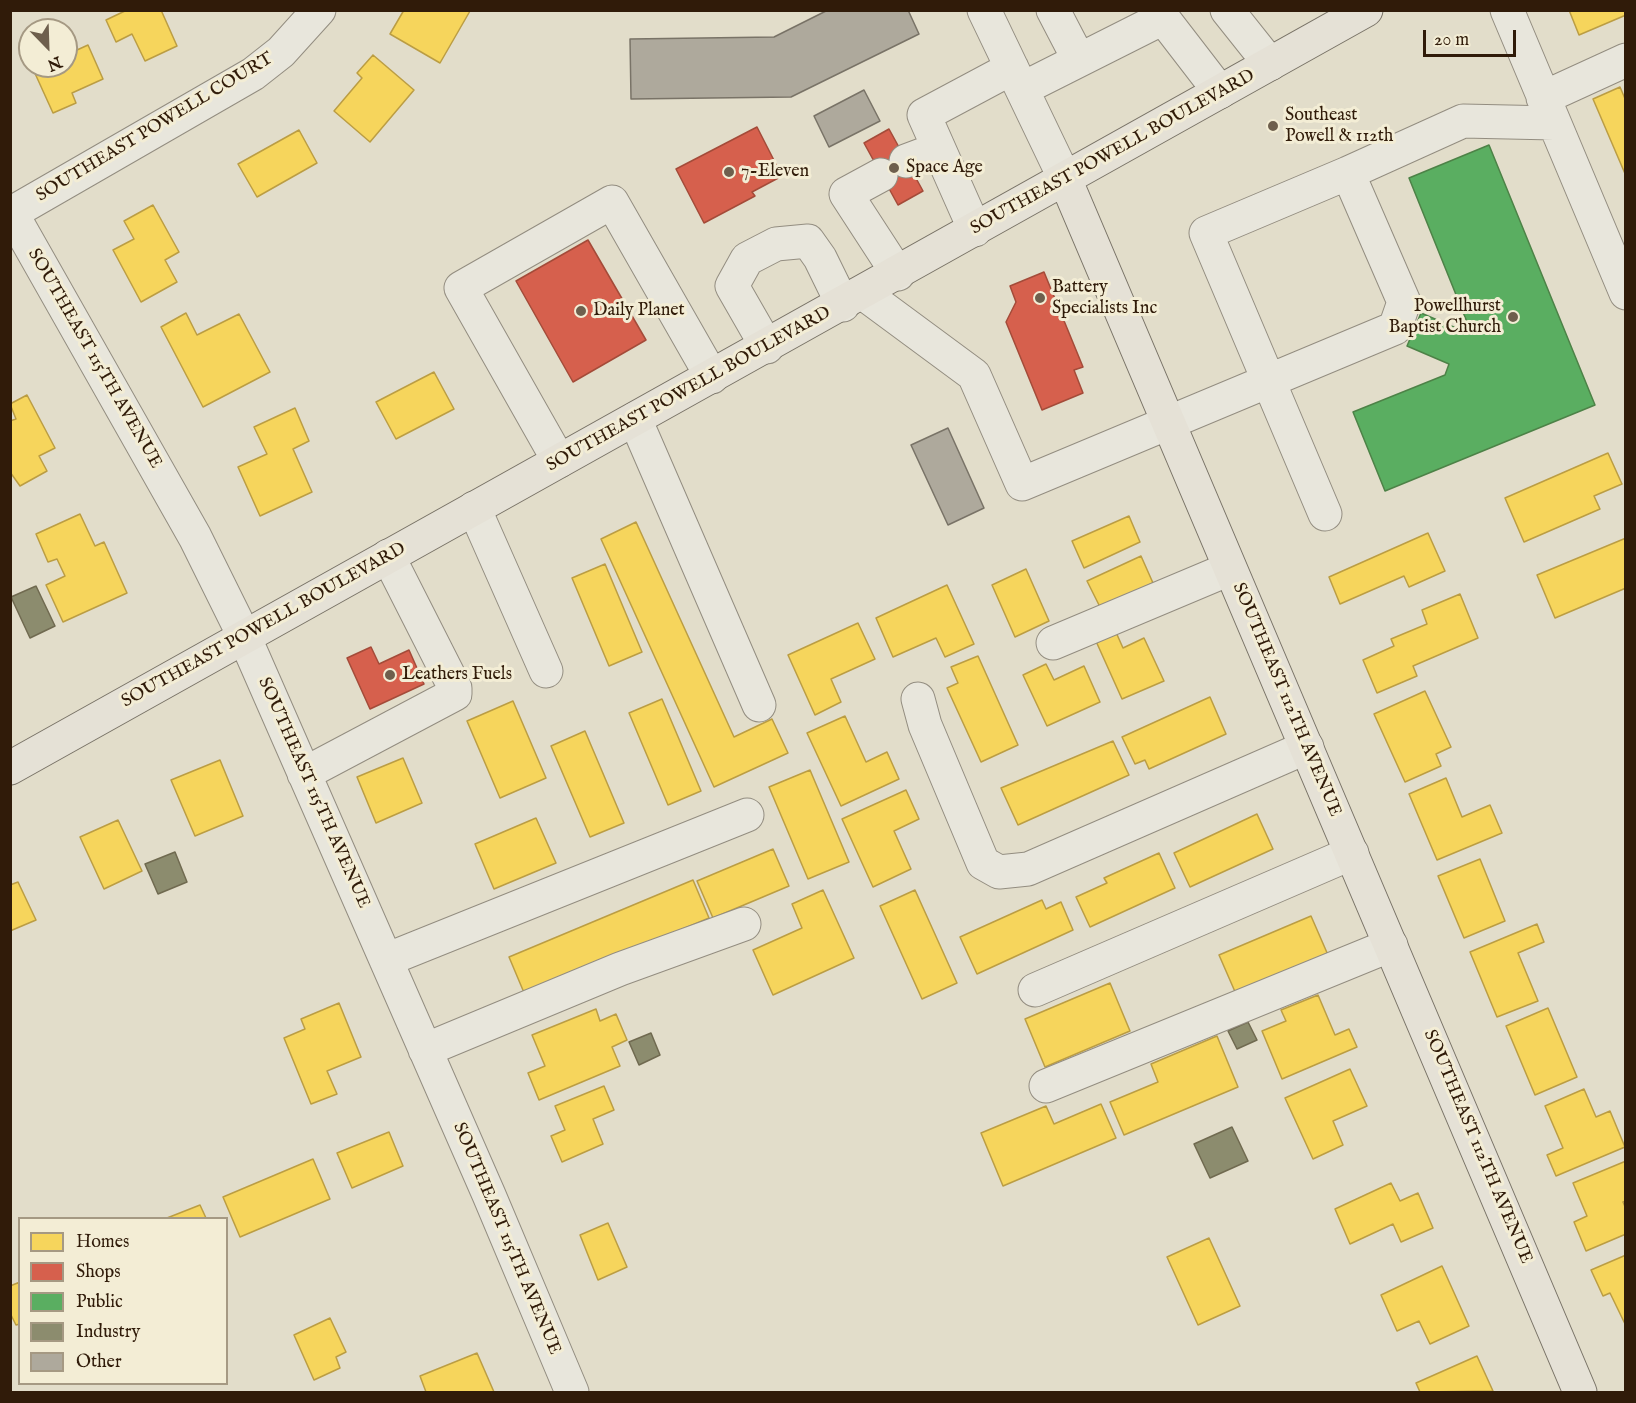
<!DOCTYPE html>
<style>
body{margin:0}
#map{position:relative;width:1636px;height:1403px;overflow:hidden;background:#e2ddca;font-family:"IM FELL English",serif}
canvas{display:block}
.frame{position:absolute;inset:0;border:12px solid #301b09;pointer-events:none}
.legend{position:absolute;left:18px;top:1217px;width:210px;height:168px;box-sizing:border-box;background:#f3edd5;border:2px solid #a59983;margin:0;padding:8px 10px;list-style:none;font-size:18px;color:#301b09}
.legend li{display:flex;align-items:center;gap:12px;height:30px}
.legend b{width:30px;border:2px solid #a59983}
.north{position:absolute;left:18px;top:18px;width:60px;height:60px;box-sizing:border-box;background:#f3edd5;border:2px solid #a59983;border-radius:50%;rotate:157deg;font-size:16px;font-weight:700;line-height:24px;text-align:center;color:#301b09}
.north::after{content:'';display:block;margin:auto;width:21px;height:27px;background:#6e5f4d;clip-path:polygon(50% 0,100% 100%,50% 72%,0 100%)}
.scale{position:absolute;left:1423px;top:30px;width:93px;height:27px;box-sizing:border-box;border:3px solid #301b09;border-top:0;padding-left:8px;font-size:18px;line-height:21px;white-space:nowrap;color:#301b09;-webkit-text-stroke:4px #f3edd5;paint-order:stroke}
</style>
<div id="map">
<canvas width="1636" height="1403"></canvas>
<div class="frame"></div>
<ul class="legend">
<li><b style="height:16px;background:#f6d55c"></b>Homes</li>
<li><b style="height:16px;background:#d6604d"></b>Shops</li>
<li><b style="height:16px;background:#5aae61"></b>Public</li>
<li><b style="height:16px;background:#8c8c6e"></b>Industry</li>
<li><b style="height:16px;background:#aea99c"></b>Other</li>
</ul>
<div class="north">N</div>
<div class="scale">20 m</div>
</div>
<script>
const context = document.querySelector('canvas').getContext('2d');
context.lineJoin = 'round';
function fill(path, color) { context.fillStyle = color; context.fill(path, 'evenodd'); }
const poly = rows => new Path2D(rows.map(r => 'M' + r).join(''));
function stroke(path, color, width, dash) { context.strokeStyle = color; context.lineWidth = width; context.lineCap = dash ? 'butt' : 'round'; context.setLineDash(dash || []); context.stroke(path); }
function write(font, color, halo, rows, align = 'center') {
  context.font = font + ' "IM FELL English",serif'; context.lineWidth = 6; context.setLineDash([]); context.textBaseline = 'middle'; context.strokeStyle = halo; context.fillStyle = color; for (const [text, x, y, turn = 0] of rows) {
    context.save(); context.translate(x, y); context.rotate((+turn || 0) * Math.PI / 180); context.textAlign = isNaN(turn) ? turn : align; if (halo) context.strokeText(text, 0, 0); context.fillText(text, 0, 0); context.restore();
  }
}
const homes = poly([
 [127,10,161,10,177,46,145,61,132,34,116,42,106,20,127,10],
 [404,10,469,10,470,11,440,63,390,34,404,10],
 [1569,10,1626,10,1626,15,1579,35,1569,10],
 [88,45,103,79,72,93,76,103,53,113,33,69,41,66,66,66,66,55,88,45],
 [373,55,414,90,370,142,334,111,362,78,357,73,373,55],
 [1620,87,1626,101,1626,176,1593,99,1620,87],
 [299,130,317,163,257,197,238,164,299,130],
 [153,205,179,252,165,260,177,282,141,302,113,250,134,239,124,221,153,205],
 [186,313,197,335,239,314,270,372,203,407,161,327,186,313],
 [434,372,454,409,396,439,376,402,434,372],
 [27,395,55,448,39,456,47,471,20,486,10,472,10,421,16,419,10,404,27,395],
 [295,408,309,441,293,449,312,492,260,516,238,467,267,454,254,427,295,408],
 [1608,453,1622,484,1594,496,1600,509,1524,542,1505,498,1608,453],
 [80,514,95,546,104,542,127,593,63,622,46,585,65,576,57,559,48,562,36,534,80,514],
 [1129,516,1140,542,1084,568,1072,541,1129,516],
 [636,522,734,737,772,719,788,753,714,787,601,539,636,522],
 [1428,533,1445,571,1409,587,1404,576,1340,604,1329,577,1428,533],
 [1626,538,1626,588,1555,618,1537,575,1626,538],
 [1141,556,1153,583,1100,607,1087,581,1141,556],
 [605,564,642,652,609,666,572,578,605,564],
 [1026,569,1049,621,1015,637,992,585,1026,569],
 [947,585,974,644,945,657,936,638,893,657,876,618,947,585],
 [1460,594,1478,638,1413,666,1417,676,1377,693,1363,660,1394,646,1391,639,1427,624,1422,610,1460,594],
 [858,623,875,659,831,679,841,702,815,715,788,655,858,623],
 [1115,630,1123,648,1144,638,1164,681,1122,699,1095,639,1115,630],
 [978,656,1018,745,981,762,947,688,958,683,951,667,978,656],
 [1046,664,1054,680,1084,666,1100,702,1047,726,1023,675,1046,664],
 [1425,691,1451,747,1436,754,1441,766,1405,782,1374,714,1425,691],
 [1210,697,1226,734,1149,769,1145,760,1135,764,1122,737,1210,697],
 [662,699,701,791,668,805,629,713,662,699],
 [513,701,546,778,500,798,467,721,513,701],
 [845,716,866,762,887,752,899,779,841,806,807,733,845,716],
 [585,731,624,823,590,837,551,746,585,731],
 [1113,741,1129,775,1018,825,1001,788,1113,741],
 [403,758,422,803,376,823,357,777,403,758],
 [220,760,243,816,195,836,171,780,220,760],
 [810,770,849,862,808,879,769,787,810,770],
 [1446,778,1462,817,1490,805,1502,833,1437,860,1409,794,1446,778],
 [906,790,919,819,894,831,911,869,873,887,842,819,906,790],
 [1257,814,1273,849,1190,887,1174,853,1257,814],
 [536,818,556,863,494,889,475,844,536,818],
 [118,820,142,871,104,889,80,837,118,820],
 [773,849,789,886,713,918,697,881,773,849],
 [1159,853,1175,888,1090,927,1076,897,1107,883,1104,878,1159,853],
 [1480,859,1505,921,1464,938,1438,876,1480,859],
 [693,880,709,918,525,995,509,957,693,880],
 [18,882,36,920,10,931,10,885,18,882],
 [823,890,854,958,773,995,753,950,802,928,792,904,823,890],
 [915,890,957,983,922,999,880,906,915,890],
 [1042,900,1046,909,1061,902,1073,930,977,974,960,937,1042,900],
 [1311,916,1328,955,1236,994,1219,955,1311,916],
 [1537,924,1544,942,1518,953,1538,1001,1497,1017,1470,952,1537,924],
 [1110,983,1130,1031,1045,1067,1025,1019,1110,983],
 [1318,995,1335,1035,1349,1029,1357,1047,1282,1079,1262,1031,1286,1021,1281,1010,1318,995],
 [339,1003,361,1057,327,1071,337,1094,311,1104,284,1038,305,1029,301,1019,339,1003],
 [1548,1008,1577,1077,1535,1095,1506,1026,1548,1008],
 [596,1009,600,1021,616,1014,627,1040,612,1047,620,1066,539,1100,528,1073,545,1066,532,1035,596,1009],
 [1217,1036,1238,1087,1124,1135,1110,1102,1158,1082,1151,1064,1217,1036],
 [1350,1069,1367,1106,1333,1121,1343,1145,1313,1159,1285,1098,1350,1069],
 [604,1086,614,1110,593,1119,603,1144,562,1162,551,1136,565,1130,555,1106,604,1086],
 [1584,1089,1596,1117,1610,1111,1625,1147,1556,1176,1547,1155,1563,1148,1545,1106,1584,1089],
 [1101,1104,1116,1138,1003,1186,981,1133,1046,1106,1054,1124,1101,1104],
 [389,1132,403,1166,352,1188,337,1153,389,1132],
 [313,1159,330,1199,240,1237,223,1197,313,1159],
 [1626,1161,1626,1201,1623,1202,1626,1209,1626,1234,1586,1251,1574,1222,1587,1216,1573,1183,1626,1161],
 [1391,1183,1400,1201,1418,1193,1433,1228,1401,1242,1393,1224,1350,1244,1335,1209,1391,1183],
 [200,1205,206,1218,167,1218,200,1205],
 [608,1223,627,1267,598,1280,580,1235,608,1223],
 [1209,1238,1240,1306,1198,1325,1167,1257,1209,1238],
 [1626,1255,1626,1326,1610,1293,1603,1296,1591,1270,1626,1255],
 [1442,1266,1469,1326,1430,1344,1419,1321,1397,1331,1381,1295,1442,1266],
 [20,1282,20,1324,16,1325,10,1313,10,1286,20,1282],
 [330,1318,346,1352,336,1357,340,1368,314,1380,294,1335,330,1318],
 [477,1353,494,1392,426,1392,420,1376,477,1353],
 [1477,1356,1493,1391,1420,1392,1416,1383,1477,1356]
]);
fill(homes, '#f6d55c');
stroke(homes, '#bb9d43', 1.5);
const shops = poly([
 [757,127,782,176,752,192,755,196,704,223,676,169,757,127],
 [889,129,923,191,898,205,864,143,889,129],
 [588,240,646,340,573,382,516,281,588,240],
 [1044,272,1083,367,1074,370,1083,393,1042,410,1006,322,1016,302,1010,286,1044,272],
 [371,647,379,664,409,650,424,684,370,709,347,658,371,647]
]);
fill(shops, '#d6604d');
stroke(shops, '#a44b39', 1.5);
const public = poly([
 [1489,145,1595,405,1385,491,1353,412,1445,375,1449,364,1407,346,1421,313,1463,331,1467,322,1409,178,1489,145]
]);
fill(public, '#5aae61');
stroke(public, '#4d8247', 1.5);
const industry = poly([
 [36,586,55,626,30,638,11,597,36,586],
 [175,852,187,882,158,894,145,864,175,852],
 [1248,1022,1257,1040,1237,1049,1228,1031,1248,1022],
 [651,1033,660,1055,639,1065,629,1042,651,1033],
 [1232,1127,1248,1161,1210,1178,1194,1144,1232,1127]
]);
fill(industry, '#8c8c6e');
stroke(industry, '#706a50', 1.5);
const building = poly([
 [828,10,908,10,919,34,791,97,631,99,630,39,774,37,828,10],
 [864,90,880,121,829,147,814,116,864,90],
 [948,428,984,508,948,525,911,445,948,428]
]);
fill(building, '#aea99c');
stroke(building, '#797367', 1.5);
const minor = poly([
 [984,10,1065,179],
 [1053,10,1079,60],
 [1227,10,1270,64],
 [1507,10,1626,293],
 [1022,89,1163,18,1220,92],
 [1543,98,1626,60],
 [906,161,938,149],
 [881,175,846,194,898,274],
 [10,214,253,74,281,52,319,10],
 [12,214,195,537,244,636,489,1195,572,1392],
 [975,230,924,115,1012,68],
 [863,293,974,375,1022,484,1395,328,1404,302,1348,173,1463,121,1554,123],
 [767,347,732,286,747,259,776,244,808,241,820,258,843,305],
 [635,419,759,705],
 [559,461,461,288,612,202,712,377],
 [474,508,546,671],
 [1325,514,1206,233,1348,173],
 [1053,643,1229,569],
 [918,699,925,725,983,863,999,872,1028,869,1307,747],
 [304,774,455,694,455,688,388,556],
 [386,960,747,815],
 [1035,990,1352,853],
 [425,1050,620,969,744,924],
 [1046,1086,1391,945]
]);
const major = poly([
 [1065,179,1580,1392],
 [10,768,1366,10]
]);
stroke(minor, '#938d80', 35);
stroke(major, '#797367', 35);
stroke(minor, '#e8e6dc', 33);
stroke(major, '#e5e1d6', 33);
for (const [x, y, r, color] of [
 [1273,126,6,"#6e5f4d"],
 [894,168,6,"#6e5f4d"],
 [729,172,6,"#6e5f4d"],
 [1040,298,6,"#6e5f4d"],
 [581,311,6,"#6e5f4d"],
 [1513,317,6,"#6e5f4d"],
 [390,675,6,"#6e5f4d"]
]) { const dot = new Path2D(); dot.arc(x, y, r, 0, 2 * Math.PI); context.fillStyle = color; context.fill(dot); stroke(dot, '#f3edd5', 2); }
write('18px', '#301b09', '#f3edd5', [
 ["Southeast",1285,116],
 ["Powell & 112th",1285,137],
 ["Space Age",906,168],
 ["7-Eleven",741,172],
 ["Battery",1052,288],
 ["Specialists Inc",1052,309],
 ["Powellhurst",1501,307,"right"],
 ["Baptist Church",1501,328,"right"],
 ["Daily Planet",593,311],
 ["Leathers Fuels",402,675]
], 'left');
write('18px', '#301b09', '#f3edd5', [
 ["SOUTHEAST POWELL COURT",155,128,-31],
 ["SOUTHEAST POWELL BOULEVARD",1113,153,-29],
 ["SOUTHEAST 115TH AVENUE",94,359,60],
 ["SOUTHEAST POWELL BOULEVARD",689,390,-29],
 ["SOUTHEAST POWELL BOULEVARD",264,626,-29],
 ["SOUTHEAST 112TH AVENUE",1286,700,67],
 ["SOUTHEAST 115TH AVENUE",313,793,66],
 ["SOUTHEAST 112TH AVENUE",1477,1147,67],
 ["SOUTHEAST 115TH AVENUE",506,1239,67]
]);
</script>
